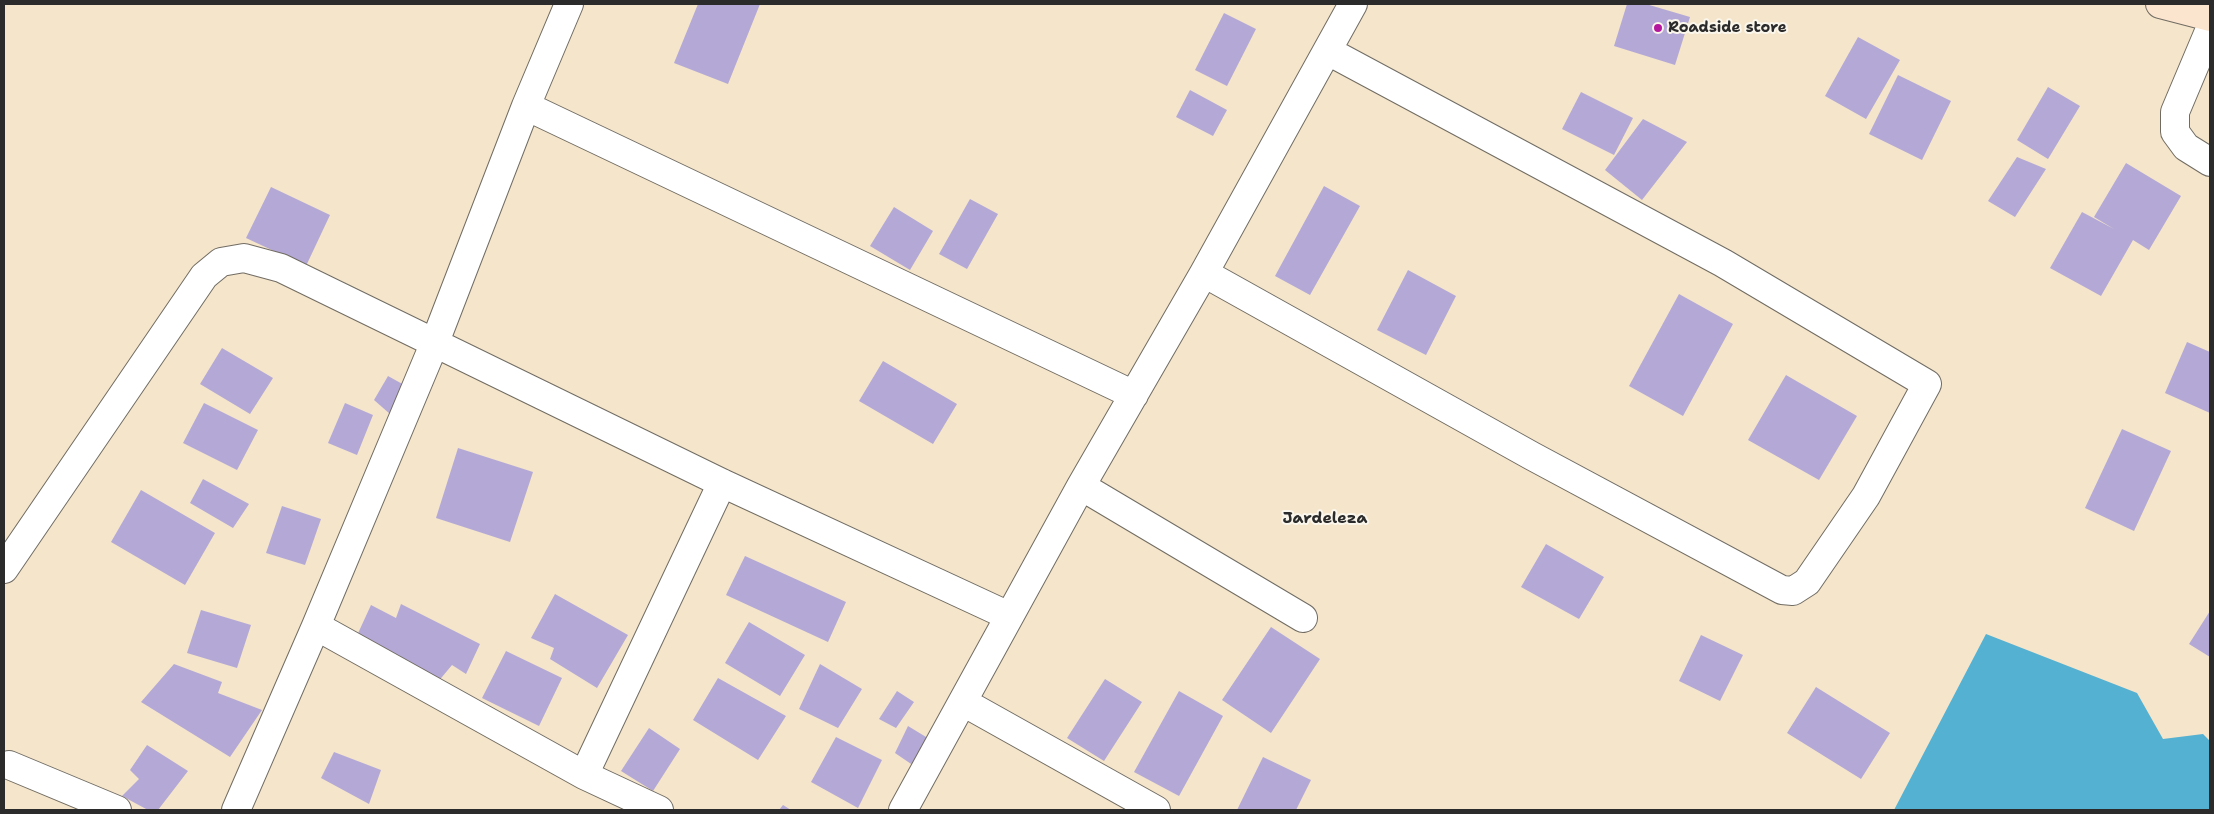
<!DOCTYPE html>
<style>
body{margin:0}
#map{position:relative;width:2214px;height:814px;overflow:hidden;background:#f4e5cb;font-family:"Shantell Sans",sans-serif}
canvas{display:block}
.frame{position:absolute;inset:0;border:5px solid #2b2b2b;pointer-events:none}
</style>
<div id="map">
<canvas width="2214" height="814"></canvas>
<div class="frame"></div>
</div>
<script>
const context = document.querySelector('canvas').getContext('2d');
context.lineJoin = 'round';
function fill(path, color) { context.fillStyle = color; context.fill(path, 'evenodd'); }
const poly = rows => new Path2D(rows.map(r => 'M' + r).join(''));
function stroke(path, color, width, dash) { context.strokeStyle = color; context.lineWidth = width; context.lineCap = dash ? 'butt' : 'round'; context.setLineDash(dash || []); context.stroke(path); }
function write(font, color, halo, rows, align = 'center') {
  context.font = font + ' "Shantell Sans",sans-serif'; context.lineWidth = 4; context.setLineDash([]); context.textBaseline = 'middle'; context.strokeStyle = halo; context.fillStyle = color; for (const [text, x, y, turn = 0] of rows) {
    context.save(); context.translate(x, y); context.rotate((+turn || 0) * Math.PI / 180); context.textAlign = isNaN(turn) ? turn : align; if (halo) context.strokeText(text, 0, 0); context.fillText(text, 0, 0); context.restore();
  }
}
fill(poly([
 [1986,634,2137,693,2163,739,2203,734,2210,741,2210,810,1894,810]
]), '#54b1d2');
fill(poly([
 [698,4,760,4,728,84,674,63],
 [1627,4,1646,4,1690,17,1675,65,1614,46],
 [1224,13,1256,29,1227,86,1195,70],
 [1858,37,1900,60,1866,119,1825,96],
 [1898,75,1951,101,1922,160,1869,134],
 [2048,87,2080,106,2048,159,2017,140],
 [1190,90,1227,110,1213,136,1176,117],
 [1581,92,1633,118,1614,155,1562,129],
 [1643,119,1687,142,1642,200,1605,170],
 [2017,157,2046,169,2015,217,1988,201],
 [2126,163,2181,196,2149,250,2133,240,2101,296,2050,268,2082,212,2114,229,2094,217],
 [1324,186,1360,206,1310,295,1275,276],
 [271,187,330,215,306,266,246,238],
 [970,199,998,214,967,269,939,254],
 [894,207,933,231,910,270,870,246],
 [1408,270,1456,296,1426,355,1377,330],
 [1679,294,1733,324,1683,416,1629,386],
 [2187,342,2210,352,2210,413,2165,393],
 [222,348,273,378,250,414,200,384],
 [883,361,957,404,933,444,859,401],
 [1786,375,1857,416,1819,480,1748,440],
 [388,376,406,386,390,414,374,400],
 [204,403,258,430,237,470,183,443],
 [345,403,373,415,357,455,328,443],
 [2122,429,2171,451,2134,531,2085,508],
 [458,448,533,472,510,542,436,518],
 [203,479,249,504,233,528,190,503],
 [141,490,215,533,185,585,111,542],
 [282,506,321,519,305,565,266,553],
 [1546,544,1604,577,1579,619,1521,587],
 [745,556,846,602,828,642,726,595],
 [555,594,628,635,597,688,550,659,554,648,531,638],
 [401,604,480,644,466,674,452,665,437,683,354,642,371,605,396,618],
 [201,610,251,625,237,668,187,653],
 [2210,611,2210,657,2189,644],
 [749,622,805,655,780,696,725,663],
 [1271,627,1320,659,1271,733,1222,700],
 [1701,635,1743,655,1720,701,1679,681],
 [506,651,562,678,539,726,482,698],
 [174,664,222,682,218,693,262,710,230,757,141,702],
 [820,664,862,689,838,728,799,709],
 [718,678,786,716,758,760,693,720],
 [1105,679,1142,702,1104,761,1067,738],
 [1816,687,1890,733,1861,779,1787,733],
 [897,691,914,702,896,728,879,719],
 [1179,691,1223,716,1179,796,1134,772],
 [908,726,931,740,917,768,895,753],
 [649,728,680,749,653,791,621,771],
 [836,737,882,760,858,808,811,782],
 [147,745,188,771,158,810,148,810,122,796,139,779,130,770],
 [334,752,381,770,369,804,321,778],
 [1263,757,1311,780,1296,810,1237,810],
 [783,805,791,810,779,810]
]), '#b4a9d6');
const minor = poly([
 [2210,29,2175,112,2175,132,2186,147,2210,162],
 [526,106,1134,395],
 [1204,273,1532,456,1782,590,1793,591,1807,582,1866,496,1927,384,1723,263,1328,51],
 [1081,486,1303,618],
 [4,569,204,276,221,262,244,258,281,268,722,483,1009,616],
 [316,626,584,775,659,810],
 [963,702,1156,810],
 [9,765,117,810],
 [584,775,722,483],
 [236,810,316,626,435,342,526,106,569,4],
 [903,810,1081,486,1204,273,1353,4]
]);
const secondary = poly([
 [2160,4,2210,17]
]);
stroke(minor, '#716c63', 30);
stroke(secondary, '#716c63', 30);
stroke(minor, '#fff', 28);
stroke(secondary, '#fce5cf', 28);
for (const [x, y, r, color] of [
 [1658,28,5,"#b5179e"]
]) { const dot = new Path2D(); dot.arc(x, y, r, 0, 2 * Math.PI); context.fillStyle = color; context.fill(dot); stroke(dot, '#fbf7ec', 2); }
write('bold 15px', '#2b2b2b', '#fbf7ec', [
 ["Roadside store",1668,28]
], 'left');
write('bold 16px', '#2b2b2b', '#fbf7ec', [
 ["Jardeleza",1325,519]
]);
</script>
